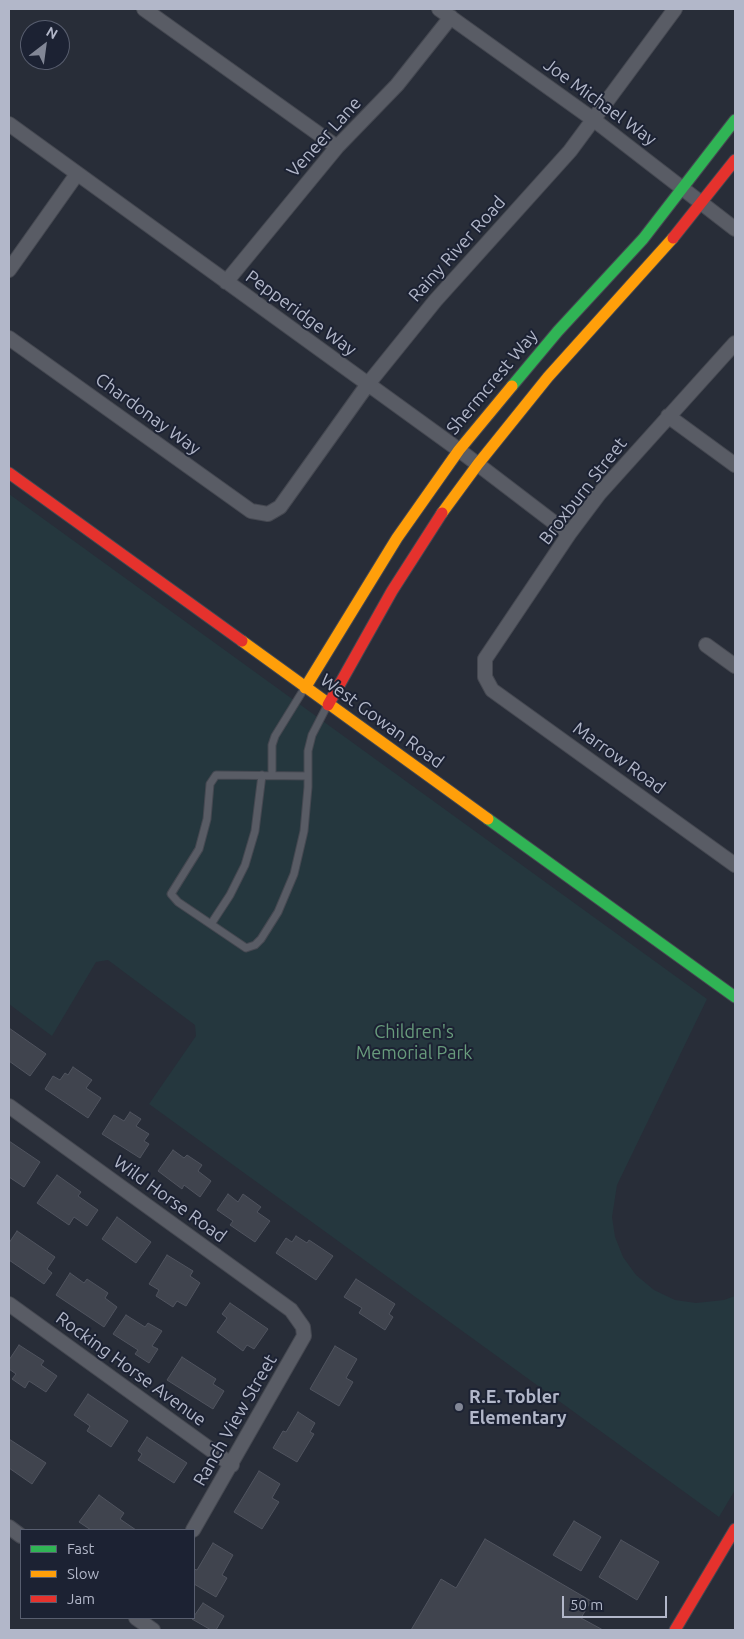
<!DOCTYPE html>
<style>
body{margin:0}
#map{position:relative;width:744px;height:1639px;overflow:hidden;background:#282d38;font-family:Ubuntu,sans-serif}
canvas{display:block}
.frame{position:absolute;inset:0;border:10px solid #b2b7c9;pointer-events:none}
.legend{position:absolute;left:20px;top:1529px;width:175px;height:90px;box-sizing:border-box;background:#1c2233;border:1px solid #585e6f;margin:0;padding:6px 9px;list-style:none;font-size:15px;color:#b2b7c9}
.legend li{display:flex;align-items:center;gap:10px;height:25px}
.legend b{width:25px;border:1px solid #585e6f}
.north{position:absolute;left:20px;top:20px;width:50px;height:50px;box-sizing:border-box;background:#1c2233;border:1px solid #585e6f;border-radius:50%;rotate:30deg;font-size:14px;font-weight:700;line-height:20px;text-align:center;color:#b2b7c9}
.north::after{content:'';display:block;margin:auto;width:18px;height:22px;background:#828796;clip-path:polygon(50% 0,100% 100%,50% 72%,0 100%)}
.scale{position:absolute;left:562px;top:1596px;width:105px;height:22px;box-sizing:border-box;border:2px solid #b2b7c9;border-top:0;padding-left:6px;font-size:15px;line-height:18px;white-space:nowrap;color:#b2b7c9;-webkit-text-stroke:4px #1c2233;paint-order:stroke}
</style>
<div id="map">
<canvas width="744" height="1639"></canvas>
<div class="frame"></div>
<ul class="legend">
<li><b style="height:6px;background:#30b455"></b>Fast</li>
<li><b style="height:6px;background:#ff9f0a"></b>Slow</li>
<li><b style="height:6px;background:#e5322d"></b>Jam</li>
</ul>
<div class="north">N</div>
<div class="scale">50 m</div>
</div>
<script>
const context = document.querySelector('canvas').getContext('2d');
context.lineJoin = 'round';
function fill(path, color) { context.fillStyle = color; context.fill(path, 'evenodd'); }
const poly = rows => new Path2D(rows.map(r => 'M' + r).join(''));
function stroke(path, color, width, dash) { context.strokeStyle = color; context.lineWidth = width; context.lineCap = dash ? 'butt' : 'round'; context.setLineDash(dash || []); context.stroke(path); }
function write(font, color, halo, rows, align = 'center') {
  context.font = font + ' Ubuntu,sans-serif'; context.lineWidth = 4; context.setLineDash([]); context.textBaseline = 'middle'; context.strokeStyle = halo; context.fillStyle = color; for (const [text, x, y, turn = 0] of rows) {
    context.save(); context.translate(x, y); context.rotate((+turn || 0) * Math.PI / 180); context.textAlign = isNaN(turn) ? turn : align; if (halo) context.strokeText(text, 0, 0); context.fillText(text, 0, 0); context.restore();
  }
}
fill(poly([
 [9,494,707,999,617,1185,612,1217,615,1237,623,1257,636,1275,654,1290,675,1300,696,1303,724,1300,735,1296,735,1490,719,1517,149,1104,196,1036,195,1025,108,960,96,962,52,1036,9,1004]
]), '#25373e');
const building = poly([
 [9,1028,46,1054,30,1076,9,1061,9,1028],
 [73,1067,92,1080,86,1088,101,1098,88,1118,45,1089,53,1076,60,1080,65,1073,68,1075,73,1067],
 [130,1112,141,1119,136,1126,149,1134,144,1141,149,1144,140,1158,102,1134,114,1115,124,1121,130,1112],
 [9,1141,40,1162,24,1187,9,1177,9,1141],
 [173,1150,184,1158,187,1155,202,1165,198,1171,211,1181,200,1197,184,1185,182,1189,158,1171,173,1150],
 [57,1175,81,1192,78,1196,98,1210,87,1226,74,1217,69,1225,37,1203,57,1175],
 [228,1194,238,1202,243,1194,261,1207,257,1212,270,1221,255,1242,230,1225,233,1221,217,1210,228,1194],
 [117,1217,151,1242,136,1263,102,1239,117,1217],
 [17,1231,55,1257,47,1269,52,1273,44,1284,9,1260,9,1243,17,1231],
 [296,1236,307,1243,309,1240,333,1256,316,1280,276,1253,286,1238,292,1242,296,1236],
 [167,1255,193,1271,190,1276,200,1283,186,1306,177,1301,173,1307,156,1296,159,1290,149,1284,167,1255],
 [70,1273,84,1283,87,1279,108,1293,105,1298,117,1307,104,1327,56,1295,70,1273],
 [356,1279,395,1304,389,1314,393,1317,385,1330,359,1313,362,1308,344,1297,356,1279],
 [230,1303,268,1329,254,1349,247,1345,243,1351,217,1332,227,1318,222,1314,230,1303],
 [126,1315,145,1327,148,1323,162,1331,152,1346,158,1349,149,1363,135,1354,138,1350,113,1334,126,1315],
 [19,1345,44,1361,41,1365,57,1376,46,1392,29,1381,25,1388,12,1379,16,1374,9,1369,9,1360,19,1345],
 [335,1346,357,1359,346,1378,353,1382,339,1406,310,1389,335,1346],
 [182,1357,216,1379,213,1384,224,1391,213,1409,167,1380,182,1357],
 [88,1394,128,1421,111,1447,87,1431,90,1426,74,1415,88,1394],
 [298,1412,315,1423,310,1432,314,1434,297,1462,273,1448,283,1431,286,1432,298,1412],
 [147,1437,187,1463,174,1483,138,1460,142,1454,138,1451,147,1437],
 [9,1439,46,1463,32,1484,9,1468,9,1439],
 [259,1471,280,1484,272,1498,279,1502,262,1529,234,1512,259,1471],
 [99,1495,124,1513,120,1519,136,1530,91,1530,79,1522,99,1495],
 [574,1521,601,1537,581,1571,553,1555,574,1521],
 [485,1539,591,1601,581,1618,603,1630,411,1630,441,1579,456,1588,485,1539],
 [621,1540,659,1562,637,1600,599,1577,621,1540],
 [213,1543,233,1555,222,1575,227,1578,216,1597,194,1584,194,1569,197,1570,213,1543],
 [203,1603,224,1616,216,1630,211,1630,192,1619,203,1603]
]);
fill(building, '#40444e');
stroke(building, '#50545f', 1);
const lane = poly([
 [272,775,272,745,275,736,304,689],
 [308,776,216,775,210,784,207,819,199,849,171,894,178,902,246,948,255,945,261,939,278,912,294,874,304,831,308,787,308,751,312,735,327,706],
 [211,924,230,895,245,865,255,831,262,775]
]);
const street = poly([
 [144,9,337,147],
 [439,9,594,120,735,229],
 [9,124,459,450,569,534],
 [9,270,77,174],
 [226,282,337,147,397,85,451,17],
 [9,338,251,511,268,514,280,507,368,384,435,301,570,151,675,9],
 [735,343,599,494,569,534,485,659,485,677,492,690,735,865],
 [668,416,735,465],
 [706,645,735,666],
 [9,1106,291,1310,303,1327,304,1336,193,1530],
 [9,1304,232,1465],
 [9,1527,21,1536],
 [136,1618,153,1630]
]);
const fast = poly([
 [512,386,558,331,643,239,735,120],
 [488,819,735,997]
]);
const slow = poly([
 [442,513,478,464,548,377,673,238],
 [242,641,488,819],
 [305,688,397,538,459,450,512,386]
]);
const jam = poly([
 [673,238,735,160],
 [9,473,242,641],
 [328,705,392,591,442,513],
 [675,1630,735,1529]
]);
stroke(lane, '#454851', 9);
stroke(street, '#454851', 16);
stroke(fast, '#454851', 13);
stroke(slow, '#454851', 13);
stroke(jam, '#454851', 13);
stroke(lane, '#595c65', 7);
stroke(street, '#595c65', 14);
stroke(fast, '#30b455', 11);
stroke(slow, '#ff9f0a', 11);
stroke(jam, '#e5322d', 11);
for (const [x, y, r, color] of [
 [459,1407,5,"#828796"]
]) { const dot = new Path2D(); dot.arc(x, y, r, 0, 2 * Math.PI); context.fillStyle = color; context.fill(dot); stroke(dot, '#1c2233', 2); }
write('18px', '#b2b7c9', '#1c2233', [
 ["Joe Michael Way",600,102,36],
 ["Veneer Lane",324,137,-48],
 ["Rainy River Road",457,249,-48],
 ["Pepperidge Way",301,313,36],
 ["Shermcrest Way",492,382,-50],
 ["Chardonay Way",148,414,36],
 ["Broxburn Street",583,491,-52],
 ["West Gowan Road",382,721,36],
 ["Marrow Road",619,758,36],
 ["Wild Horse Road",170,1199,36],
 ["Rocking Horse Avenue",131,1369,36],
 ["Ranch View Street",235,1420,-60]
]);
write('18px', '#689b7c', '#1c2233', [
 ["Children's",414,1032],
 ["Memorial Park",414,1053]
]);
write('bold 18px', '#b2b7c9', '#1c2233', [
 ["R.E. Tobler",469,1397],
 ["Elementary",469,1418]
], 'left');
</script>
